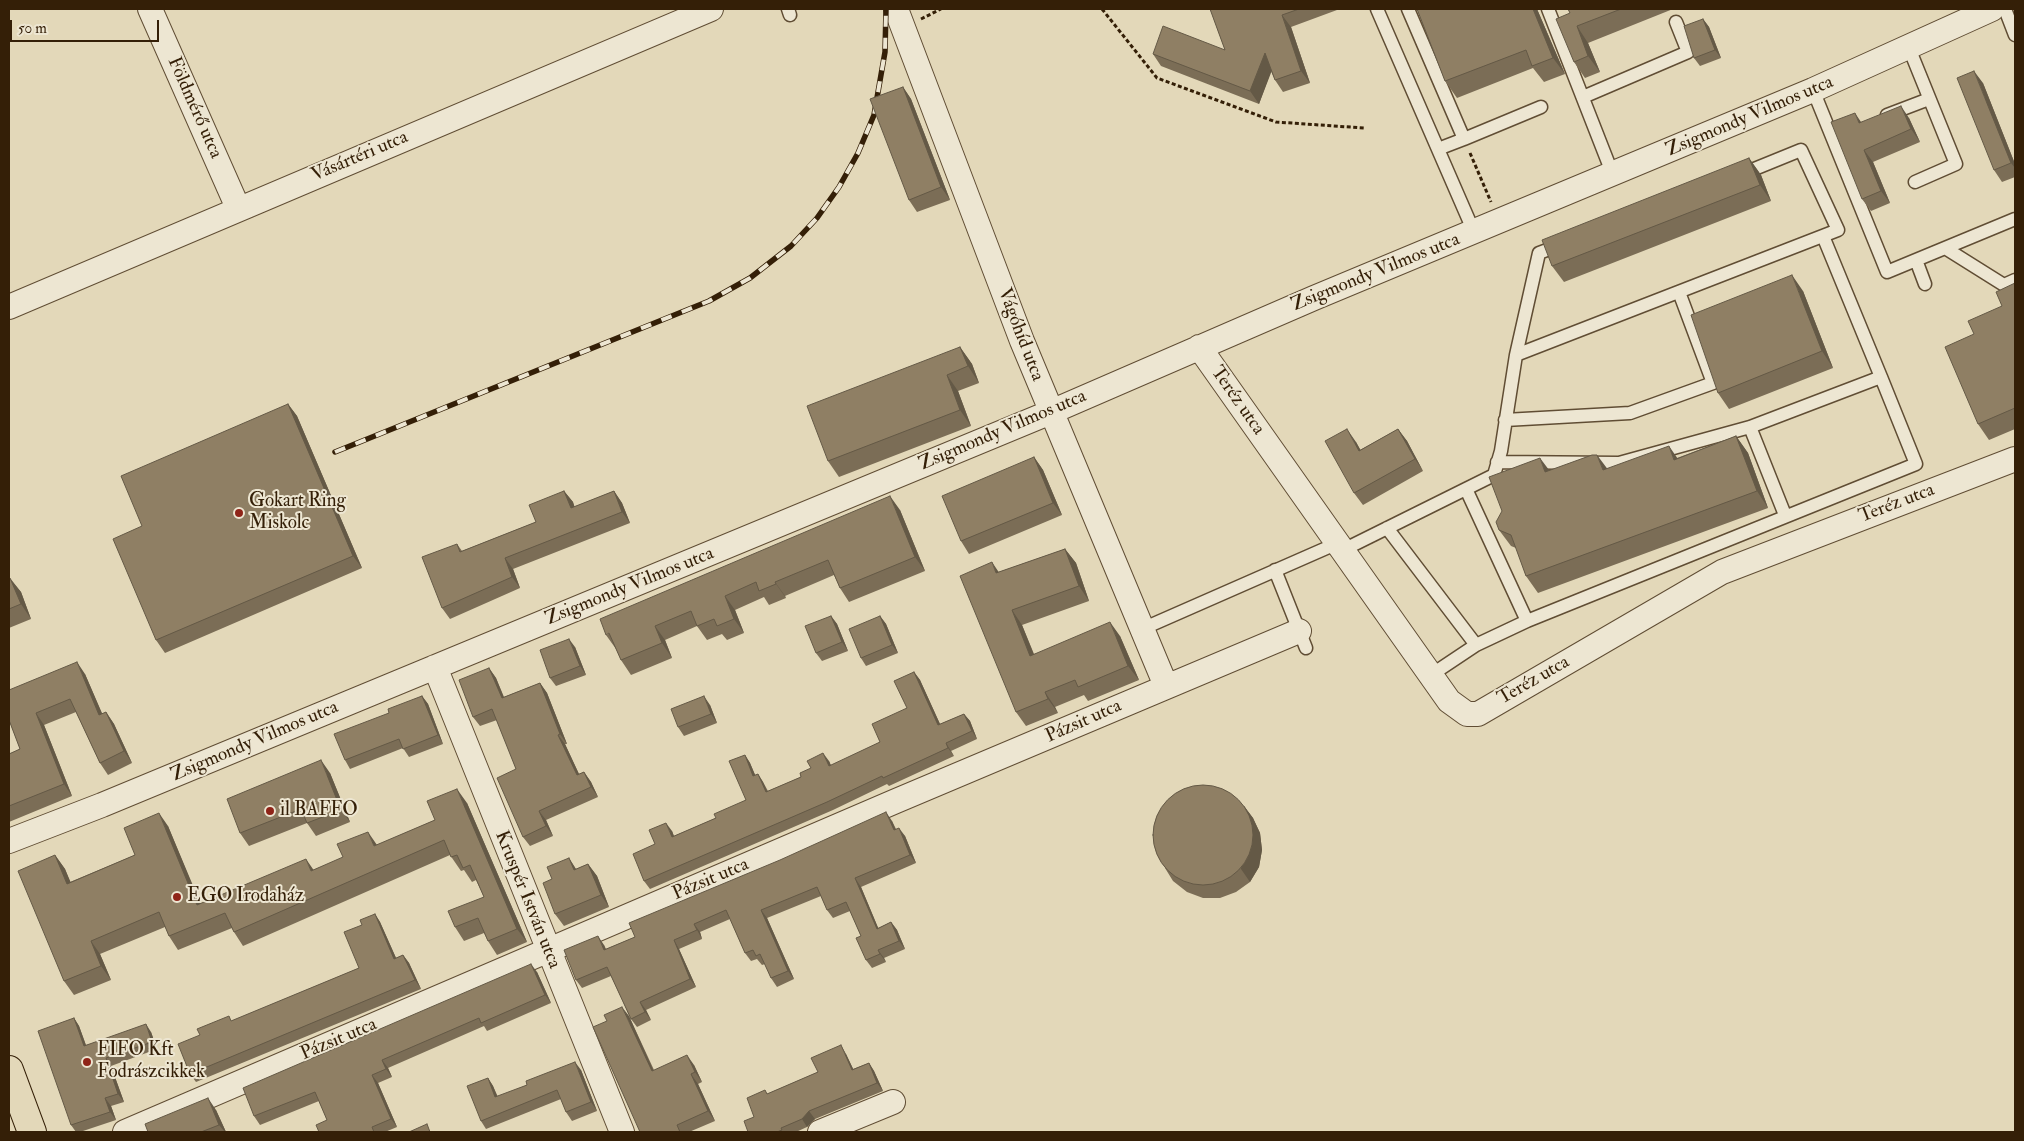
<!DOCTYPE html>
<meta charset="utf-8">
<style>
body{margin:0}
#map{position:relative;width:2024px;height:1141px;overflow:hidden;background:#e3d8b9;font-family:"IM FELL Double Pica",serif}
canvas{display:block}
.frame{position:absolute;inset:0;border:10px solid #341f07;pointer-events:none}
.scale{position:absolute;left:10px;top:20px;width:149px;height:22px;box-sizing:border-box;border:2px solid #341f07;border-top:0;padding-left:6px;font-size:15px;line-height:18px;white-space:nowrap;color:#341f07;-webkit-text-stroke:4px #ede6d2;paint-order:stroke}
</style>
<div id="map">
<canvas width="2024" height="1141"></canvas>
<div class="frame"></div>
<div class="scale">50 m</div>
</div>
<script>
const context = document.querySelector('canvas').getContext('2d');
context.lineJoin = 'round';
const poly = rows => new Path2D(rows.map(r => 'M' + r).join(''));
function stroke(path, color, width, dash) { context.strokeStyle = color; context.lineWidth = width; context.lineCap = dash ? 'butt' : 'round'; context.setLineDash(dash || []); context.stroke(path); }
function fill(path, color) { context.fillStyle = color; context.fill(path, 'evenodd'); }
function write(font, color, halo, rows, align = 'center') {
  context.font = font + ' "IM FELL Double Pica",serif'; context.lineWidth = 4; context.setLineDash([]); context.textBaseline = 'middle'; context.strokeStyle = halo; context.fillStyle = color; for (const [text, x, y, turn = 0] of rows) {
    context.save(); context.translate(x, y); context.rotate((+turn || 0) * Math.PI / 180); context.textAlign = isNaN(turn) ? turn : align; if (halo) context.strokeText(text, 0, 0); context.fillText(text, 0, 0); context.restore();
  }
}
const service = poly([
 [788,9,790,15],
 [1377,9,1474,232],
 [1408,9,1464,139,1541,107],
 [1548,9,1613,175],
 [2005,9,2015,35],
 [1909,48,1956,164,1915,182],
 [1813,90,1887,272,2015,219],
 [1583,97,1688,52,1676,22],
 [1887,115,1929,99],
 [1438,149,1464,139],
 [1945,248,2004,285,2015,280],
 [1916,260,1925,284],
 [1516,355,1838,230,1801,150,1742,174],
 [1505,420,1630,413,1713,383,1679,292],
 [1750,427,1785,515],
 [1497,462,1619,463,1750,427,1881,377,1823,236],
 [1466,489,1527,621,1916,464,1881,377],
 [1387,528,1476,645],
 [1343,550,1494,475,1501,451,1516,355,1539,253,1560,245],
 [1275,570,1306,648],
 [1142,629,1338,543],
 [1431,675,1476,645,1527,621]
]);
const minor = poly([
 [150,9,238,208],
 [896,9,1022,341,1166,686],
 [9,307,711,9],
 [1199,347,1449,701,1467,714,1478,714,1722,572,2015,459],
 [435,667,622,1132],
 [9,841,102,805,1051,412,1314,298,1813,90,1992,9],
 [125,1132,896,801,1299,631],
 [820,1132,893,1102]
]);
const primary = poly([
 [9,1070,32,1132]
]);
stroke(service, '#604d34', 15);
stroke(minor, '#604d34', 26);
stroke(primary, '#341f07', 30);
stroke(poly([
 [1102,9,1157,78,1276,122,1364,128],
 [921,19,941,9],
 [1470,153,1491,202]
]), '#341f07', 3, [4, 2.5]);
stroke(service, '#ede6d2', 12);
stroke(minor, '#ede6d2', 24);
stroke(primary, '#e3d8b9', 28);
const rail = poly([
 [335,452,709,301,750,278,791,246,817,218,839,187,858,153,874,115,885,52,886,9]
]);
stroke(rail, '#341f07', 5.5);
stroke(rail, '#ede6d2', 4, [11]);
fill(poly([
 [1210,9,1337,9,1337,10,1291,27,1310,83,1283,92,1275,80,1271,71,1259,104,1161,66,1153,54,1225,50],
 [1417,9,1537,9,1565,74,1544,82,1533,68,1457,98,1445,81],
 [1568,9,1673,9,1588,43,1600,72,1585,78,1574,62,1570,13],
 [1703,19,1709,27,1721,58,1700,66,1694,58],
 [1983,83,2015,164,2015,177,2002,182,1994,170],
 [903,87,911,99,950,200,917,212,909,200],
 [1909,118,1920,142,1873,162,1890,203,1871,211,1862,199,1861,122],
 [1749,158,1761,175,1771,201,1564,282,1552,266],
 [2015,283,2015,429,1989,440,1978,424,1974,334,2002,306],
 [1803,291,1833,368,1729,409,1718,393],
 [960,347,972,364,979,383,958,391,971,426,839,477,828,461],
 [288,404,297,416,362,568,165,653,156,640,142,526],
 [1398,429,1407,441,1423,471,1363,505,1354,493,1356,442,1360,450],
 [1736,436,1748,453,1768,508,1538,593,1526,576,1516,548,1511,546,1499,530,1549,470,1607,469,1677,458],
 [1034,457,1043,470,1062,515,969,554,961,541],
 [564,491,573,502,574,507,614,491,622,503,630,523,513,569,520,588,450,619,442,608,457,544,462,551,536,522],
 [900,510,925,571,849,602,840,588,834,575,785,596,786,598,769,605,764,597,735,610,744,633,727,640,722,634,707,640,697,626,665,640,672,658,631,675,621,660,616,649,606,635],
 [1065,549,1076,563,1089,601,1022,625,1034,654,1120,636,1139,680,1088,701,1084,695,1055,707,1058,713,1026,726,1016,712,999,572],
 [9,578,21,592,31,619,9,628],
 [831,616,837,624,848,651,822,661,816,653],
 [880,616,886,624,898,653,866,666,861,658],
 [575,647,586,675,556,686,550,678],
 [489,668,496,678,504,697,540,683,547,693,567,744,565,744,579,774,584,772,591,782,598,797,546,820,553,836,530,846,523,837,516,769,497,720,480,726,473,717],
 [914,672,920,680,940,724,964,714,970,721,977,739,951,751,954,756,889,786,887,784,833,810,650,889,644,881,655,844,672,831,674,836,716,818,746,800,745,755,750,763,755,775,758,774,763,782,768,791,801,777,829,761,831,766,880,742,907,708],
 [85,674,102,714,106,712,114,724,132,763,108,775,100,763,76,712,44,725,72,796,9,822,9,754,20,749,9,720],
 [422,696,428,704,443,744,409,757,403,748,350,769,345,760,389,713],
 [710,705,717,723,684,736,678,727],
 [330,773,350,822,316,836,307,823,249,846,240,833],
 [467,803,527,942,497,955,488,941,484,933,464,941,455,927,484,897,476,880,472,882,464,870,461,871,450,855,243,946,234,932,232,928,178,950,169,936,165,927,100,954,111,980,74,995,64,981,55,855,65,869,70,882,135,855,168,826,200,904,313,870,377,845,435,820],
 [1244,806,1253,818,1260,833,1262,850,1259,867,1250,882,1236,892,1220,898,1203,898,1187,892,1173,881,1165,868],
 [892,821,896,829,905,836,916,863,861,887,878,928,891,922,897,930,905,949,884,958,886,962,872,968,866,960,861,936,850,911,833,918,827,910,821,896,767,918,794,979,777,987,771,978,765,964,762,965,757,959,751,961,745,953,730,919,700,932,702,939,679,949,696,987,646,1010,651,1020,637,1027,631,1019,611,976,582,988,576,980,604,945,606,949,635,937],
 [569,858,576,869,588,864,597,876,609,907,564,926,555,914,552,879],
 [375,914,380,922,396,958,403,955,409,963,421,989,196,1082,190,1074,232,1021,359,968,362,925],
 [537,972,551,1003,487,1031,484,1026,388,1068,392,1077,378,1083,397,1127,385,1132,319,1132,327,1120,319,1101,260,1125,254,1116],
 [629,1016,654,1070,694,1065,702,1082,698,1084,715,1121,689,1132,640,1132],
 [74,1018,79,1026,86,1045,151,1032,157,1049,111,1066,124,1102,111,1106,116,1120,80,1132,76,1132,71,1125],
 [846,1054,853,1069,869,1063,874,1071,883,1091,815,1119,807,1127,796,1132,748,1132,765,1090,767,1094,818,1072],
 [581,1070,597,1111,572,1121,566,1112,561,1099,486,1129,481,1121,488,1078,493,1086,498,1097,527,1085],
 [216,1110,226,1132,148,1132]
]), '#7b6d56');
fill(poly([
 [1533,9,1537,9,1565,74,1553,58],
 [1282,15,1291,27,1310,83,1301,71],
 [1703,19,1709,27,1721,58,1715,50],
 [1577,26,1588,43,1600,72,1588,56],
 [1265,53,1274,65,1259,104,1250,91],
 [1974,71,1983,83,2015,164,2015,168,2011,163],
 [903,87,911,99,950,200,941,187],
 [1901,106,1909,118,1920,142,1911,129],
 [1855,113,1863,125,1859,123],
 [1864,150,1873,162,1890,203,1881,191],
 [1749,158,1761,175,1771,201,1760,185],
 [1792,275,1803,291,1833,368,1822,351],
 [960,347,972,364,979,383,968,366],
 [947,375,958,391,971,426,960,410],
 [288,404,297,416,362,568,353,556],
 [1347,429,1356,442,1368,463,1359,451],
 [1398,429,1407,441,1423,471,1415,459],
 [1736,436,1748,453,1768,508,1757,491],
 [1669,446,1680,462,1674,460],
 [1597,455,1609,471,1603,470],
 [1034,457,1043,470,1062,515,1053,503],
 [1540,458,1552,474,1545,472],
 [564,491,573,502,579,520,571,508],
 [614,491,622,503,630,523,622,512],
 [890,496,900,510,925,571,915,557],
 [1065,549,1076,563,1089,601,1079,586],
 [505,558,513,569,520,588,512,577],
 [992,562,1002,577,996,573],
 [10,578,21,592,31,619,21,604],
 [775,582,785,596,786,598,776,584],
 [725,596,735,610,744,633,734,619],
 [1012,610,1022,625,1040,670,1030,656],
 [831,616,837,624,848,651,842,642],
 [880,616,886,624,898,653,892,645],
 [1110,622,1120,636,1139,680,1128,666],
 [655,626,665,640,672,658,662,643],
 [569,639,575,647,586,675,580,666],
 [77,662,85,674,108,727,99,715],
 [489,668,496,678,508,708,502,698],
 [914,672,920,680,944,733,938,725],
 [540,683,547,693,567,744,560,734],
 [1045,692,1055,707,1058,713,1048,699],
 [422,696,428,704,443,744,438,735],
 [704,696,710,705,717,723,711,714],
 [106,712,114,724,132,763,124,751],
 [36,713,44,725,72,796,64,784],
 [964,714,970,721,977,739,972,731],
 [558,735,565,744,584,785,577,775],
 [946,743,951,751,954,756,948,748],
 [823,753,829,761,835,774,829,766],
 [745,755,750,763,759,784,753,776],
 [321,760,330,773,350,822,341,810],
 [584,772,591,782,598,797,591,787],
 [758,774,763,782,771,800,766,792],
 [457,789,467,803,527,942,517,929],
 [1244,806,1253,818,1260,833,1262,850,1259,867,1250,882,1241,869],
 [539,811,546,820,553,836,546,826],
 [886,812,892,821,899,838,894,830],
 [159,813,168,826,207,919,197,905],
 [666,823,672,831,677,845,672,837],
 [899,828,905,836,916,863,910,855],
 [368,832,377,845,374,846],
 [55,855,65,869,77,897,67,884],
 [569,858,577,871,574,870],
 [306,859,315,872,311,871],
 [588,864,597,876,609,907,601,895],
 [855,878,861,887,882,937,877,929],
 [761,910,767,918,794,979,788,971],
 [375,914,380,922,400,967,394,959],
 [891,922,897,930,905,949,899,941],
 [694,924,700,932,702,939,697,930],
 [598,936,604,945,609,958,604,950],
 [674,940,679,949,696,987,690,979],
 [91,941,100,954,111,980,101,966],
 [878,950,884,958,886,962,880,954],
 [403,955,409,963,421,989,415,980],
 [531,964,537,972,551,1003,545,995],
 [640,1002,646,1010,651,1020,645,1012],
 [622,1007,629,1016,658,1081,652,1071],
 [74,1018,79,1026,89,1054,84,1046],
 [146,1024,151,1032,157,1049,152,1042],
 [841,1045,846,1054,858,1079,852,1070],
 [687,1055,694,1065,702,1082,695,1072],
 [106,1058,111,1066,124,1102,118,1094],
 [382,1060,388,1068,392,1077,386,1069],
 [575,1062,581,1070,597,1111,591,1102],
 [869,1063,874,1071,883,1091,877,1083],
 [691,1074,698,1084,715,1121,708,1111],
 [372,1075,378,1083,397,1127,391,1119],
 [488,1078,493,1086,501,1106,495,1097],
 [105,1098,111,1106,116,1120,110,1112],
 [208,1098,216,1110,226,1132,225,1132,219,1125],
 [809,1111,815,1119,807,1127,802,1119]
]), '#645946');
const building = poly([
 [1210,9,1299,9,1282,15,1301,71,1275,80,1265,53,1250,91,1153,54,1163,26,1225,50,1210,9],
 [1417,9,1533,9,1553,58,1532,66,1526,50,1445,81,1417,9],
 [1568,9,1621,9,1577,26,1588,56,1574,62,1556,19,1570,13,1568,9],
 [1703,19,1715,50,1694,58,1684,26,1703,19],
 [1974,71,2011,163,1994,170,1957,78,1974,71],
 [903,87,941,187,909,200,870,99,903,87],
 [1901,106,1911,129,1864,150,1881,191,1862,199,1831,122,1855,113,1859,123,1901,106],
 [1749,158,1760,185,1552,266,1542,240,1749,158],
 [1792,275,1822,351,1718,393,1691,315,1792,275],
 [2015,283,2015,408,1978,424,1945,347,1974,334,1968,321,2002,306,1996,292,2015,283],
 [960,347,968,366,947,375,960,410,828,461,807,406,960,347],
 [288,404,353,556,156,640,113,539,142,526,121,476,288,404],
 [1347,429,1359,451,1398,429,1415,459,1354,493,1325,441,1347,429],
 [1736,436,1757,491,1526,576,1511,535,1499,530,1496,522,1502,511,1489,477,1540,458,1545,472,1592,455,1597,455,1603,470,1669,446,1674,460,1736,436],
 [1034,457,1053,503,961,541,942,496,1034,457],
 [564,491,571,508,614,491,622,512,505,558,512,577,442,608,422,557,457,544,460,552,536,522,529,505,564,491],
 [890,496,915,557,840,588,828,560,775,582,776,584,759,591,756,582,725,596,734,619,717,626,714,619,697,626,691,611,655,626,662,643,621,660,609,633,606,635,600,619,890,496],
 [1065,549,1079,586,1012,610,1030,656,1110,622,1128,666,1078,687,1075,680,1045,692,1048,699,1016,712,960,576,992,562,996,573,1065,549],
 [9,578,10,578,21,604,9,609,9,578],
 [831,616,842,642,816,653,805,626,831,616],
 [880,616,892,645,861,658,849,629,880,616],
 [569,639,580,666,550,678,540,650,569,639],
 [77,662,99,715,106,712,124,751,100,763,70,699,36,713,64,784,9,806,9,754,20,749,9,720,9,690,77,662],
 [489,668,502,698,540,683,560,734,558,735,577,775,584,772,591,787,539,811,546,826,523,837,497,778,516,769,492,709,473,717,459,680,489,668],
 [914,672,938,725,964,714,972,731,946,743,948,748,883,778,882,776,827,802,644,881,633,854,655,844,649,830,666,823,672,837,716,818,714,814,746,800,729,761,745,755,753,776,758,774,766,792,801,777,800,773,811,768,807,761,823,753,829,766,880,742,872,724,907,708,894,681,914,672],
 [422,696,438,735,403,749,399,739,345,760,334,734,389,713,388,709,422,696],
 [704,696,711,714,678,727,671,709,704,696],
 [321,760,341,810,307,823,301,809,240,833,227,799,321,760],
 '1153 835a50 50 0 1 1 100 0a50 50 0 1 1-100 0Z',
 [457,789,517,929,488,941,478,918,455,927,448,911,484,897,470,865,463,868,457,855,451,857,444,840,234,932,225,913,169,936,159,912,91,941,101,966,64,981,18,871,55,855,67,884,135,855,124,828,159,813,197,905,306,859,311,871,343,857,337,844,368,832,374,846,435,820,427,801,457,789],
 [886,812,894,830,899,828,910,855,855,878,877,929,891,922,899,941,878,950,880,954,866,960,856,938,861,936,846,902,827,910,817,887,761,910,788,971,771,978,760,954,756,956,753,950,745,953,726,910,694,924,697,930,674,940,690,979,640,1002,645,1012,631,1019,607,967,576,980,564,950,598,936,604,950,635,937,629,923,780,860,886,812],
 [569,858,574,870,588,864,601,895,555,914,543,883,552,879,547,867,569,858],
 [375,914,394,959,403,955,415,980,190,1074,178,1044,200,1035,197,1029,229,1016,231,1021,359,968,344,932,362,925,360,920,375,914],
 [531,964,545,995,481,1023,479,1018,382,1060,386,1069,372,1075,391,1119,372,1127,374,1132,319,1132,316,1125,327,1120,315,1092,254,1116,243,1088,531,964],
 [622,1007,652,1071,687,1055,695,1072,691,1074,708,1111,677,1125,680,1132,640,1132,593,1027,607,1021,604,1015,622,1007],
 [74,1018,84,1046,146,1024,152,1042,106,1058,118,1094,105,1098,110,1112,71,1125,38,1031,74,1018],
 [841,1045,852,1070,869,1063,877,1083,809,1111,802,1119,781,1128,782,1130,777,1132,748,1132,744,1121,754,1117,747,1098,765,1090,767,1094,818,1072,811,1058,841,1045],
 [575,1062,591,1102,566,1112,557,1090,481,1121,467,1086,488,1078,495,1097,527,1085,526,1081,575,1062],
 [208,1098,219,1125,201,1132,148,1132,145,1124,208,1098],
 [427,1124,430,1132,409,1132,427,1124]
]);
fill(building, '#8f7f64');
stroke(building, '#645946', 1);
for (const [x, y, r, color] of [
 [239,513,5,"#8f2418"],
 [270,811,5,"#8f2418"],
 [177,897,5,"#8f2418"],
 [87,1062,5,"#8f2418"]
]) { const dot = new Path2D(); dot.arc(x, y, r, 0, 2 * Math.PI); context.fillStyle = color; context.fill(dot); stroke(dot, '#ede6d2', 2); }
write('19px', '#341f07', '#ede6d2', [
 ["Földmérő utca",194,108,66],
 ["Zsigmondy Vilmos utca",1750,117,-23],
 ["Vásártéri utca",360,157,-23],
 ["Zsigmondy Vilmos utca",1376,273,-22],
 ["Vágóhíd utca",1020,335,69],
 ["Teréz utca",1237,401,55],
 ["Zsigmondy Vilmos utca",1003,431,-23],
 ["Teréz utca",1897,504,-21],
 ["Zsigmondy Vilmos utca",630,587,-22],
 ["Teréz utca",1534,681,-30],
 ["Pázsit utca",1084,722,-24],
 ["Zsigmondy Vilmos utca",255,742,-23],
 ["Pázsit utca",711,880,-23],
 ["Kruspér István utca",527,900,68],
 ["Pázsit utca",339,1040,-23]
]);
write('19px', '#341f07', '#ede6d2', [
 ["Gokart Ring",249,502],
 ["Miskolc",249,524],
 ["il BAFFO",280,811],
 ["EGO Irodaház",187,897],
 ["FIFO Kft",97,1051],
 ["Fodrászcikkek",97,1073]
], 'left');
</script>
